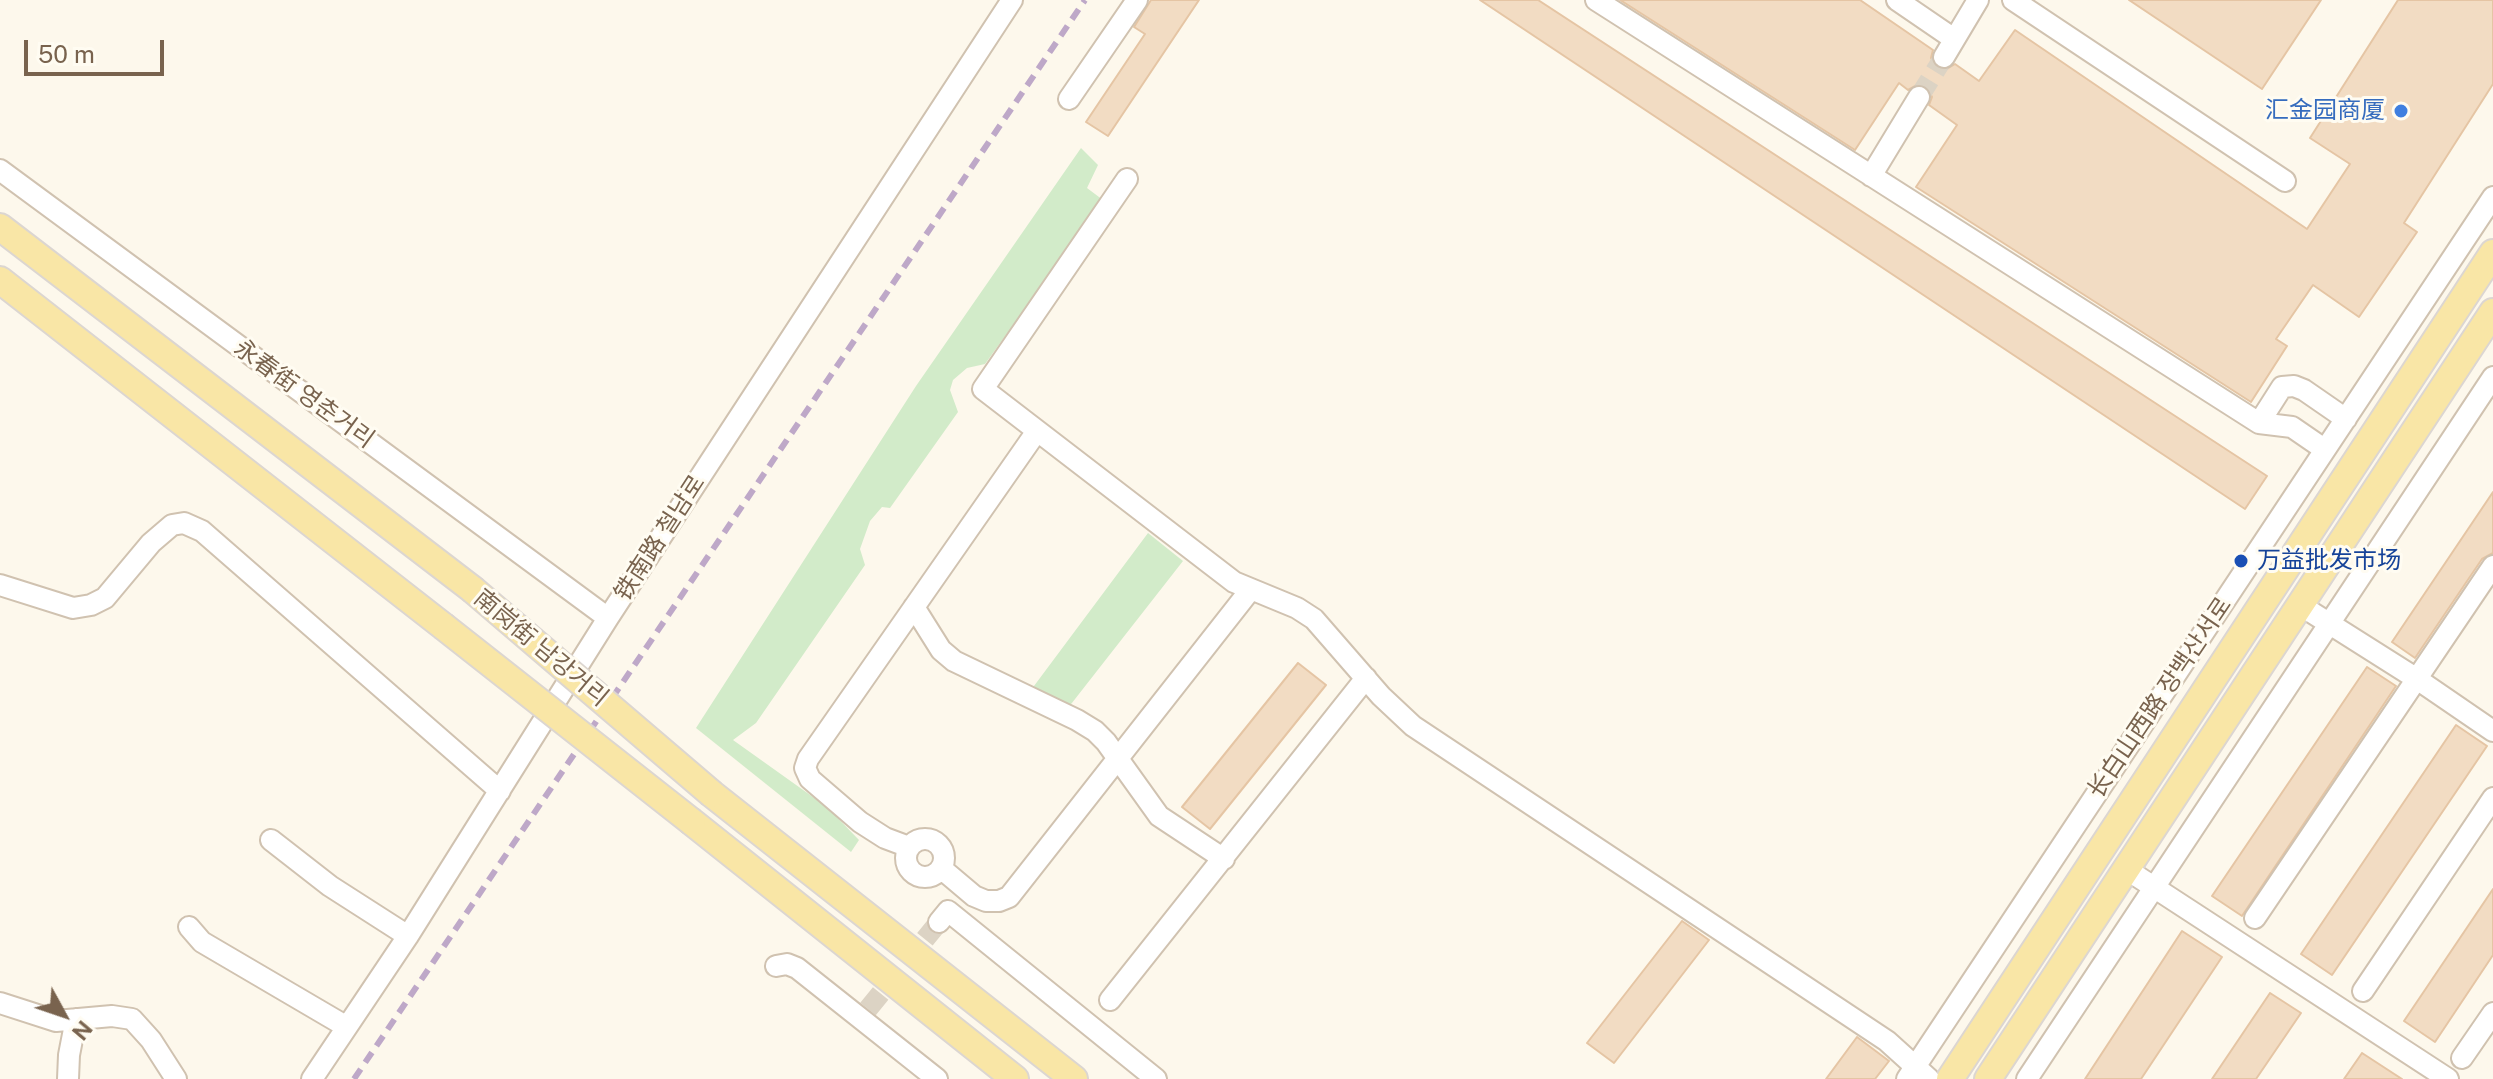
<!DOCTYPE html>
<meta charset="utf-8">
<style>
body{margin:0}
#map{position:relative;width:2493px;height:1079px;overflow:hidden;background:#fdf8ec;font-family:"Public Sans",sans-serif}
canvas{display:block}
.north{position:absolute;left:24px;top:975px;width:80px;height:80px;-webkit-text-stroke:6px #fffcf2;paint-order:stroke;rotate:130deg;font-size:22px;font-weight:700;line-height:32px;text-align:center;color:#79634e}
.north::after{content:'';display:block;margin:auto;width:28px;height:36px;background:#79634e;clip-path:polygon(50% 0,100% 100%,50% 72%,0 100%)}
.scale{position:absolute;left:24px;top:40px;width:140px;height:36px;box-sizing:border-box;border:4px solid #79634e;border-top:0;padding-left:10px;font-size:24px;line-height:28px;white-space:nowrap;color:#79634e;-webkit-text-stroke:6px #fffcf2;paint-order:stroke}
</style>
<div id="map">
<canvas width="2493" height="1079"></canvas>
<div class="north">N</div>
<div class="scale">50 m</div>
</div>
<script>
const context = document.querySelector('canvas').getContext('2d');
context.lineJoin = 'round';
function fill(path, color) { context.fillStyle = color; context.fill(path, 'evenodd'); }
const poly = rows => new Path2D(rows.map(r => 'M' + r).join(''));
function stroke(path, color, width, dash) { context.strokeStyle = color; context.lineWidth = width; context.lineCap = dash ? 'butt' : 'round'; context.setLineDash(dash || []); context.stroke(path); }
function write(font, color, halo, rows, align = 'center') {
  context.font = font + ' "Public Sans","Noto Sans SC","Noto Sans KR",sans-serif'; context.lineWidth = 6; context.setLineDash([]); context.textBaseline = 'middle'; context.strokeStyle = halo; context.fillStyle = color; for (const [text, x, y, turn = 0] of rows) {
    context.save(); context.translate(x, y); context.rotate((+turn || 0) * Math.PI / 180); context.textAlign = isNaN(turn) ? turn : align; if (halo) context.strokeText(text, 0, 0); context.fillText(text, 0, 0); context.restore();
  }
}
fill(poly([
 [1081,148,1098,165,1087,188,1103,200,985,364,967,368,953,380,950,390,958,412,890,508,882,507,870,521,860,549,865,565,756,723,733,740,827,807,859,840,851,852,696,728,916,386],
 [1148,533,1183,561,1068,708,1031,690]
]), '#d2ebc9');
const building = poly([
 [1151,0,1199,0,1108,136,1086,122,1145,34,1134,27,1151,0],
 [1480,0,1538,0,2267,476,2245,509,1480,0],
 [1620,0,1860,0,1933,50,1931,58,1937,68,1945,70,1955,64,1979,81,2015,30,2307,229,2350,164,2310,138,2398,0,2493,0,2493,84,2404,223,2417,232,2359,317,2313,285,2276,339,2287,346,2251,402,1916,187,1957,125,1929,105,1932,97,1926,86,1919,84,1908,90,1899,83,1855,150,1620,0],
 [2129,0,2321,0,2262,89,2129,0],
 [2493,492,2493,553,2482,559,2415,658,2392,642,2493,492],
 [1298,663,1326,685,1210,829,1182,807,1298,663],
 [2367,667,2396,686,2242,916,2212,896,2367,667],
 [2456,725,2487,746,2332,975,2301,954,2456,725],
 [2493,889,2493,955,2435,1042,2404,1021,2493,889],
 [1682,921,1709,940,1614,1063,1587,1043,1682,921],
 [2182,931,2222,957,2141,1079,2085,1079,2182,931],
 [2270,993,2301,1013,2256,1079,2212,1079,2270,993],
 [1857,1037,1889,1061,1875,1079,1826,1079,1857,1037],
 [2362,1053,2402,1079,2344,1079,2362,1053]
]);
fill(building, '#f2dcc3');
stroke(building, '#e5c5a4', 2);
stroke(poly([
 [1919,97,1944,57],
 [868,1009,939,922]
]), '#dcd3c4', 20, [20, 10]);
const minor = poly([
 [1596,0,2259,423,2292,427,2324,449],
 [1897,0,1954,39],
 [2013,0,2285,181],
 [1944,57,1978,0],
 [1069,99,1137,0],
 [0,170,608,618],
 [1871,176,1919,97],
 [1127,179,983,389,1234,582,1297,608,1314,619,1381,696,1413,726,1887,1041,1929,1079],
 [2259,423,2282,387,2294,386,2304,390,2346,419],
 [0,585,73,608,91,605,105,598,151,543,172,525,184,523,202,531,500,791],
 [2300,605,2417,679,2493,731],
 [914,607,941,650,954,661,1077,720,1095,731,1106,742,1159,816,1224,859],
 '906 858a19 19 0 1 1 38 0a19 19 0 1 1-38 0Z',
 [271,840,330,886,408,936],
 [909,847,885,838,860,822,810,779,805,768,808,759,1037,431],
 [942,869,974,896,986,901,999,901,1009,897,1251,589],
 [2126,869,2448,1079],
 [2255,918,2493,566],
 [939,922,948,911,1156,1079],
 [189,927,202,942,347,1027],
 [776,966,787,964,797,968,937,1079],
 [2363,991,2493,798],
 [1110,1000,1366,678],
 [0,1003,56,1021,112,1016,132,1019,151,1040,176,1079],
 [2462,1058,2493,1013],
 [68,1079,69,1055,76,1019],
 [312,1079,408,936,608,618,1012,0],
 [1907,1079,2493,197],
 [2027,1079,2493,377]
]);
const major = poly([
 [0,227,472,589],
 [0,280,443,626],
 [712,794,1074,1079],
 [692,822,1015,1079],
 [1950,1079,2493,253],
 [1988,1079,2493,312]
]);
stroke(minor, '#d0c2b0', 24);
stroke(major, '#dcd6d1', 30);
stroke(minor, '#fff', 20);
stroke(major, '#f9e6a6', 26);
stroke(poly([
 [354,1079,1085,0]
]), '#bea8c8', 6, [12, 8]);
const majorBridge = poly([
 [472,589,712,794],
 [443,626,692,822]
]);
stroke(majorBridge, '#dcd6d1', 30, []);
stroke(majorBridge, '#f9e6a6', 26);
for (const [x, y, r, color] of [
 [2401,111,8,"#3f7fe0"],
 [2241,561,8,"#1a4fb4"]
]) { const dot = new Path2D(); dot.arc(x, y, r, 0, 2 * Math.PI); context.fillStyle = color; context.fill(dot); stroke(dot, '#fffcf2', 3); }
write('24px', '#366cbe', '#fffcf2', [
 ["汇金园商厦",2385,111]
], 'right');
write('24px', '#79634e', '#fffcf2', [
 ["永春街 영춘거리",304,394,36],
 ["铁南路 철남로",660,538,-57],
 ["南岗街 남강거리",541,648,40],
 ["长白山西路 장백산서로",2160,698,-56]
]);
write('24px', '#164399', '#fffcf2', [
 ["万益批发市场",2257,561]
], 'left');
</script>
